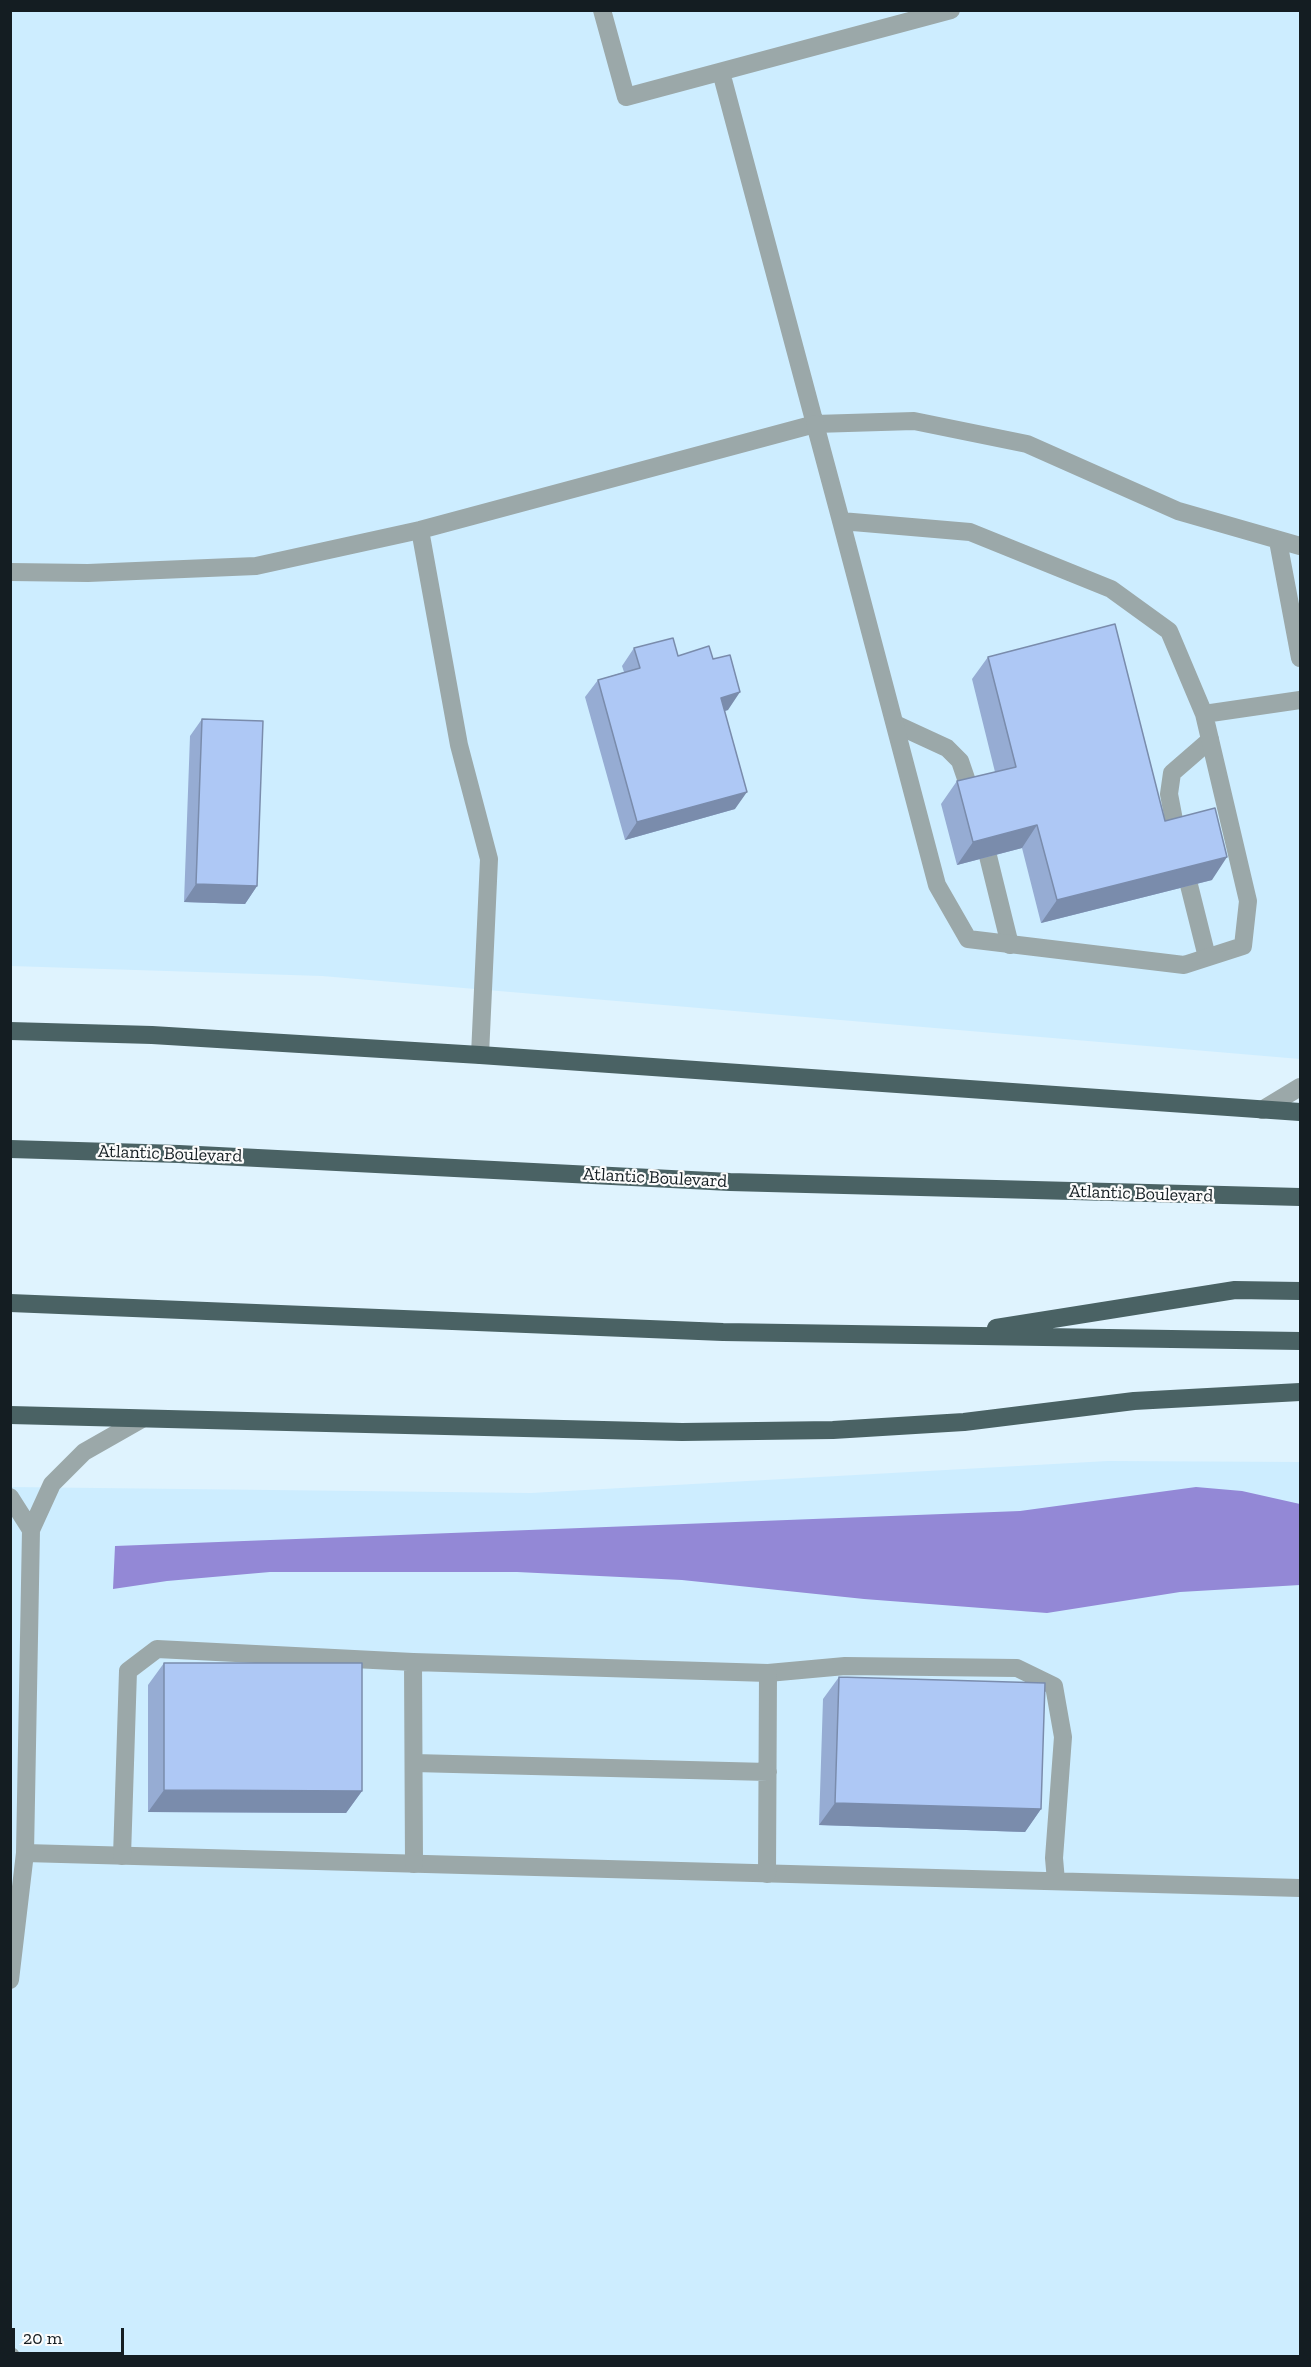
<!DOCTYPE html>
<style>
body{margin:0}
#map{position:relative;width:1311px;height:2367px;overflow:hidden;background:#dff3fe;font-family:"Zilla Slab",serif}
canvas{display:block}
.frame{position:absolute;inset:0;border:12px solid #141d22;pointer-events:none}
.scale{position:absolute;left:12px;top:2328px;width:112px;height:27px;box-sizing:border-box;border:3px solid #141d22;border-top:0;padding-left:8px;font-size:18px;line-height:21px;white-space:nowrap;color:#141d22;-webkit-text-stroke:4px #fcfcfc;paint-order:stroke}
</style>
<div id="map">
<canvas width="1311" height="2367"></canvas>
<div class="frame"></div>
<div class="scale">20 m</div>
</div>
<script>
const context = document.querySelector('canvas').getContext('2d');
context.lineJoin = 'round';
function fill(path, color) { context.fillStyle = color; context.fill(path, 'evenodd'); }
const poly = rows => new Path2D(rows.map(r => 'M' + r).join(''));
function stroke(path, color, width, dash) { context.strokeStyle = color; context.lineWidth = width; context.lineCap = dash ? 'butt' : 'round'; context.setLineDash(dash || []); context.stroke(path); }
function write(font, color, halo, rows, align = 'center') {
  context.font = font + ' "Zilla Slab",serif'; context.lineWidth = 4.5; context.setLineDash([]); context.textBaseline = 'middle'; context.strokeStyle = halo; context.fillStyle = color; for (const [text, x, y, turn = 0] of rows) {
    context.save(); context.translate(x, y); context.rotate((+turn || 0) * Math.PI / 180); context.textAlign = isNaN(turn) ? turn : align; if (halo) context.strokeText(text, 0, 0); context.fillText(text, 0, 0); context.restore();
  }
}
fill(poly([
 [11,11,1300,11,1300,1059,322,976,11,966],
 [1108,1461,1300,1462,1300,2356,11,2356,11,1487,531,1493]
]), '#cdedff');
fill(poly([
 [1196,1487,1242,1491,1300,1504,1300,1585,1180,1592,1047,1613,864,1599,682,1580,517,1572,270,1572,167,1581,113,1589,115,1546,1020,1511]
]), '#9388d6');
stroke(poly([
 [602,10,626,97,951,10],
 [721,72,815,424],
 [420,530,459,745,489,859,480,1055],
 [1278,541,1300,658],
 [10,572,88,573,256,566,420,530,815,424,914,421,1027,444,1178,511,1300,546],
 [895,724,947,748,960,761,972,796],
 [1177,836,1169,794,1172,773,1210,740],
 [988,856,1010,945],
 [1189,885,1207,957],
 [1262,1110,1300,1087],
 [10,1497,31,1530],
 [768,1673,845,1666,1017,1668,1054,1686,1063,1737,1054,1858,1056,1881],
 [25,1853,1300,1888],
 [10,1980,25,1853,31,1530,52,1484,84,1452,142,1419],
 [10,2356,11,2356]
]), '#9ba8a9', 18);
stroke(poly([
 [815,424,841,521,937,885,968,939,1184,965,1243,946,1248,901,1204,714,1169,631,1111,589,970,532,841,521],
 [1204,714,1300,700],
 [413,1662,414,1864],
 [414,1763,768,1772],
 [122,1856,128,1671,157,1649,413,1662,768,1673,767,1874]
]), '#9ba8a9', 18);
stroke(poly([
 [10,1031,152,1035,480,1055,1300,1112],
 [10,1149,179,1154,730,1182,1300,1197],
 [10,1303,723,1332,1300,1341],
 [996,1328,1235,1290,1300,1291],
 [10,1415,682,1432,833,1430,964,1422,1134,1401,1300,1392]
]), '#4a6264', 18);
fill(poly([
 [634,648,678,656,728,710,725,711,735,809,625,840,585,697,598,680,624,672,622,666],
 [988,657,1165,821,1212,880,1041,923,1022,848,957,865,941,804,957,781,995,772,972,679],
 [202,719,257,886,245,904,184,902,190,736],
 [164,1663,362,1791,346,1813,148,1812,148,1685],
 [839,1677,1041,1809,1025,1832,819,1825,823,1699]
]), '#96acd3');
fill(poly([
 [740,692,728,710,709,715,721,698],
 [747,792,735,809,625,840,637,822],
 [1037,825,1022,848,957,865,973,842],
 [1227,857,1212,880,1041,923,1057,900],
 [196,884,257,886,245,904,184,902],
 [164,1790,362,1791,346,1813,148,1812],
 [835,1803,1041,1809,1025,1832,819,1825]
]), '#7a8cac');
const building = poly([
 [1115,624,1165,821,1215,808,1227,857,1057,900,1037,825,973,842,957,781,1016,767,988,657,1115,624],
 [673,638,678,656,709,646,713,659,730,655,740,692,721,698,747,792,637,822,598,680,640,668,634,648,673,638],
 [202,719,263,721,257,886,196,884,202,719],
 [164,1663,362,1663,362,1791,164,1790,164,1663],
 [839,1677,1045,1683,1041,1809,835,1803,839,1677]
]);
fill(building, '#aec8f5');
stroke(building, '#7a8cac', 1.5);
write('18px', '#141d22', '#fcfcfc', [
 ["Atlantic Boulevard",170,1154,2],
 ["Atlantic Boulevard",655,1178,3],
 ["Atlantic Boulevard",1141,1194,2]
]);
</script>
